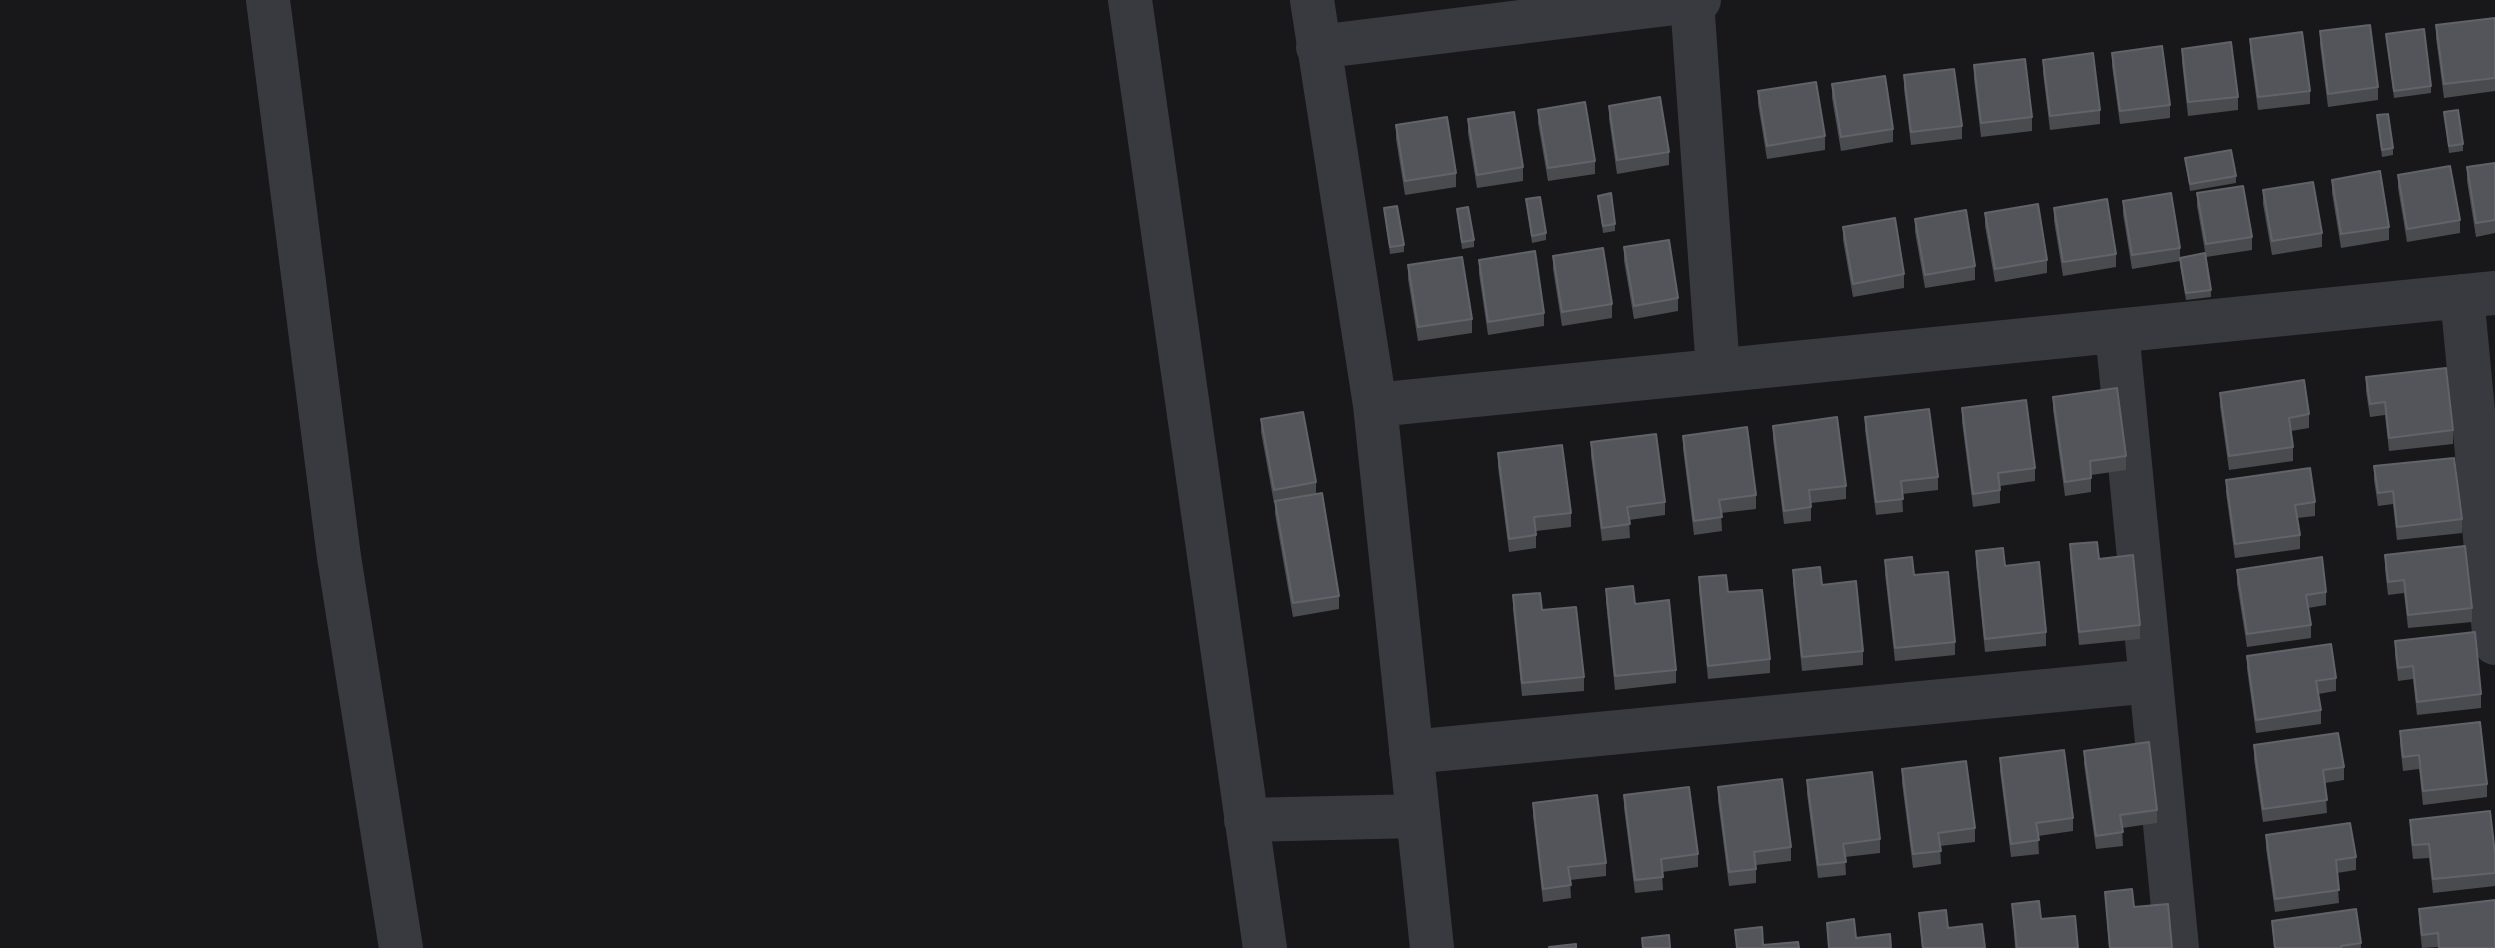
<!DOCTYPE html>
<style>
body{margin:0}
canvas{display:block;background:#18181a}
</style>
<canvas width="2495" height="948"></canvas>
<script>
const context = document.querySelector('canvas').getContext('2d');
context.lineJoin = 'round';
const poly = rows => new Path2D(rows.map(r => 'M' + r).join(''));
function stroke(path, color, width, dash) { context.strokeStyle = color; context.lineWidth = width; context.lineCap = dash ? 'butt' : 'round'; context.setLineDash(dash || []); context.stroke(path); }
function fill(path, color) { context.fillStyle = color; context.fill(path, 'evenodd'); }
stroke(poly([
 [268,0,339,557,401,948],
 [1130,0,1265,948],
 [1312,0,1375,405,1432,948],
 [1692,1,1718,370],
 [1318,47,1699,0],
 [2462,296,2495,643],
 [2117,331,2177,948],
 [1375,405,2495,293],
 [1411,752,2151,681],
 [1246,820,1418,816]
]), '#393a3f', 44);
fill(poly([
 [2495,18,2495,91,2444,98,2436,38,2436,25],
 [2320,31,2378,87,2378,100,2328,107,2320,45],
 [2386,34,2431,86,2431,93,2394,98],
 [2250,39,2310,91,2310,104,2258,110,2250,52],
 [2182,49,2238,97,2238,110,2188,116,2182,62],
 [2112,53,2170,105,2170,118,2120,124,2112,66],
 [2043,60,2100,110,2100,124,2050,130,2043,73],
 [1974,65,2032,117,2032,131,1981,137,1974,79],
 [1904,75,1962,126,1962,139,1911,145,1904,89],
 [1832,84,1893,129,1893,142,1841,151,1832,98],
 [1758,91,1825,136,1825,150,1767,159,1758,104],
 [1609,106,1669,152,1669,165,1617,174,1609,119],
 [1538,110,1595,161,1595,174,1548,181,1538,123],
 [2444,112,2463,144,2463,151,2449,153],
 [2377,115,2393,148,2393,155,2382,157],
 [1468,119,1523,167,1523,181,1477,188,1468,133],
 [1396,125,1456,173,1456,187,1405,195,1396,139],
 [2185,158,2236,176,2236,183,2190,191],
 [2495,163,2495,233,2476,237,2467,181,2467,167],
 [2398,175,2460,220,2460,233,2407,242,2398,188],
 [2332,180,2389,227,2389,240,2341,248,2332,193],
 [2263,190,2322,233,2322,247,2272,255,2263,204],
 [2197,193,2252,237,2252,250,2206,257,2197,206],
 [1598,196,1615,224,1615,231,1603,233],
 [1526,199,1546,233,1546,240,1532,243],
 [2123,201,2180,248,2180,261,2132,269,2123,214],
 [1384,208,1404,245,1404,252,1390,254],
 [2054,208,2116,254,2116,267,2063,276,2054,221],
 [1457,209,1474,240,1474,247,1462,249],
 [1985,213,2047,260,2047,273,1995,282,1985,226],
 [1915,219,1975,266,1975,280,1925,288,1915,232],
 [1843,227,1904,274,1904,288,1853,297,1843,240],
 [1624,247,1678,298,1678,311,1634,319,1624,261],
 [1553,256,1612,304,1612,318,1562,326,1553,269],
 [2180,258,2211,290,2211,297,2186,300,2180,265],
 [1479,260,1544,313,1544,326,1488,335,1479,274],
 [1408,265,1472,319,1472,333,1418,341,1408,279],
 [2366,377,2453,430,2453,444,2389,451,2385,415,2370,417,2366,391],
 [2220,393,2309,414,2309,428,2291,431,2293,447,2293,461,2229,470,2220,406],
 [2053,397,2126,456,2126,470,2091,475,2091,492,2065,496,2053,410],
 [1962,408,2035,468,2035,481,2000,486,2000,503,1973,507,1962,422],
 [1865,417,1938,477,1938,490,1902,494,1903,512,1876,515,1865,430],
 [1261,419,1316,482,1316,494,1339,596,1339,609,1293,617,1275,514,1275,503,1274,503,1261,432],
 [1773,426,1846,486,1846,499,1811,503,1811,521,1784,524,1773,439],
 [1683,436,1756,495,1756,509,1721,513,1722,531,1694,535,1683,449],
 [1591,442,1665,502,1665,515,1629,520,1630,538,1602,541,1591,456],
 [1498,453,1571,513,1571,527,1536,531,1536,548,1509,552,1498,467],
 [2374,466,2462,519,2462,533,2397,540,2393,504,2378,506,2374,480],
 [2226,480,2315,502,2315,516,2297,518,2300,535,2300,549,2235,558,2226,493],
 [2070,544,2099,559,2140,625,2140,639,2079,645,2070,558],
 [1976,551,2005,566,2046,632,2046,646,1985,652,1976,564],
 [2385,555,2472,608,2472,622,2408,628,2404,593,2388,595,2385,569],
 [1885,560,1914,575,1955,642,1955,655,1895,661,1885,574],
 [1793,570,1822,585,1863,651,1863,665,1802,671,1793,583],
 [2237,570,2326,592,2326,605,2308,608,2311,625,2311,638,2247,647,2237,584],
 [1699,577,1728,592,1770,659,1770,673,1708,679,1699,591],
 [1606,589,1676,670,1676,683,1615,690,1606,602],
 [1513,595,1542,610,1584,677,1584,691,1522,696,1513,609],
 [2395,641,2481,694,2481,708,2417,715,2413,679,2398,681,2395,655],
 [2247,656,2336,678,2336,691,2318,694,2321,710,2321,724,2256,733,2247,669],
 [2400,731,2487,784,2487,797,2423,805,2419,769,2403,771,2400,744],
 [2254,745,2344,767,2344,780,2325,783,2327,813,2263,822,2254,759],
 [2084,751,2157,810,2157,823,2122,828,2123,846,2096,849,2084,764],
 [2000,758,2073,818,2073,831,2038,836,2039,854,2011,857,2000,771],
 [1902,769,1975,828,1975,842,1940,846,1941,864,1913,868,1902,783],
 [1807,780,1880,839,1880,853,1845,857,1846,875,1818,878,1807,794],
 [1718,787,1791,847,1791,861,1756,865,1756,883,1729,886,1718,801],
 [1624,795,1698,854,1698,867,1662,872,1663,890,1635,893,1624,808],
 [1533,803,1606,863,1606,876,1570,880,1571,898,1543,902,1533,816],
 [2410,820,2495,854,2495,886,2433,893,2429,858,2413,859,2410,833],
 [2266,835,2356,857,2356,870,2337,873,2339,903,2275,912,2266,848],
 [2105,892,2134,907,2172,948,2109,948],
 [2012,904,2041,919,2078,948,2015,948],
 [2419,909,2495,948,2438,948,2438,947,2422,948,2419,922],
 [1919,913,1948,928,1985,948,1922,948],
 [2272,921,2361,943,2361,948,2274,948]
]), '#494b4f');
const building = poly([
 [2495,18,2495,78,2444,84,2436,25,2495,18],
 [2370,25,2378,87,2328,94,2320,31,2370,25],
 [2424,29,2431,86,2394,91,2386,34,2424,29],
 [2302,32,2310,91,2258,97,2250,39,2302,32],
 [2231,42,2238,97,2188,102,2182,49,2231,42],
 [2162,46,2170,105,2120,111,2112,53,2162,46],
 [2093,53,2100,110,2050,116,2043,60,2093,53],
 [2025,59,2032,117,1981,123,1974,65,2025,59],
 [1954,69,1962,126,1911,132,1904,75,1954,69],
 [1885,76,1893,129,1841,137,1832,84,1885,76],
 [1816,82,1825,136,1767,146,1758,91,1816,82],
 [1660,97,1669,152,1617,160,1609,106,1660,97],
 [1585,102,1595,161,1548,168,1538,110,1585,102],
 [2458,110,2463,144,2449,146,2444,112,2458,110],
 [1514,112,1523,167,1477,175,1468,119,1514,112],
 [2388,114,2393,148,2382,150,2377,115,2388,114],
 [1447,117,1456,173,1405,181,1396,125,1447,117],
 [2231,150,2236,176,2190,184,2185,158,2231,150],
 [2495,163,2495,220,2476,223,2467,167,2495,163],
 [2450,166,2460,220,2407,229,2398,175,2450,166],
 [2380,171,2389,227,2341,234,2332,180,2380,171],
 [2313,182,2322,233,2272,241,2263,190,2313,182],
 [2243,186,2252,237,2206,244,2197,193,2243,186],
 [1611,193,1615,224,1603,226,1598,196,1611,193],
 [2171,193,2180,248,2132,255,2123,201,2171,193],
 [1540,197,1546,233,1532,236,1526,199,1540,197],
 [2107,199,2116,254,2063,262,2054,208,2107,199],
 [2038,204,2047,260,1995,269,1985,213,2038,204],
 [1397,206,1404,245,1390,247,1384,208,1397,206],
 [1468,207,1474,240,1462,242,1457,209,1468,207],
 [1966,210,1975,266,1925,275,1915,219,1966,210],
 [1895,218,1904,274,1853,284,1843,227,1895,218],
 [1669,240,1678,298,1634,306,1624,247,1669,240],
 [1603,248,1612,304,1562,312,1553,256,1603,248],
 [1535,251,1544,313,1488,322,1479,260,1535,251],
 [2205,253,2211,290,2186,293,2180,258,2205,253],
 [1462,257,1472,319,1418,327,1408,265,1462,257],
 [2446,368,2453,430,2389,438,2385,402,2370,404,2366,377,2446,368],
 [2304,380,2309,414,2289,418,2293,447,2229,456,2220,393,2304,380],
 [2117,388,2126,456,2090,461,2091,478,2065,482,2053,397,2117,388],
 [2026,400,2035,468,1998,473,2000,490,1973,494,1962,408,2026,400],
 [1929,409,1938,477,1901,481,1903,499,1876,502,1865,417,1929,409],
 [1303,412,1316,482,1274,490,1261,419,1303,412],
 [1837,417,1846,486,1809,490,1811,507,1784,511,1773,426,1837,417],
 [1747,427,1756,495,1719,500,1722,517,1694,521,1683,436,1747,427],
 [1656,434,1665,502,1627,507,1630,524,1602,528,1591,442,1656,434],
 [1562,445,1571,513,1534,517,1536,535,1509,539,1498,453,1562,445],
 [2454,458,2462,519,2397,527,2393,491,2378,493,2374,466,2454,458],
 [2310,468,2315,502,2295,505,2300,535,2235,544,2226,480,2310,468],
 [1322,493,1339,596,1293,603,1275,501,1322,493],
 [2097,542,2099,559,2133,555,2140,625,2079,632,2070,544,2097,542],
 [2465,546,2472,608,2408,615,2404,580,2388,582,2385,555,2465,546],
 [2003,548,2005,566,2039,562,2046,632,1985,639,1976,551,2003,548],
 [1912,557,1914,575,1948,572,1955,642,1895,648,1885,560,1912,557],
 [2322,557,2326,592,2306,595,2311,625,2247,634,2237,570,2322,557],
 [1820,567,1822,585,1856,581,1863,651,1802,657,1793,570,1820,567],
 [1726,575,1728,592,1762,590,1770,659,1708,666,1699,577,1726,575],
 [1633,586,1635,604,1669,600,1676,670,1615,676,1606,589,1633,586],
 [1540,593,1542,610,1576,607,1584,677,1522,683,1513,595,1540,593],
 [2475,632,2481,694,2417,702,2413,666,2398,668,2395,641,2475,632],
 [2331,644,2336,678,2316,681,2321,710,2256,720,2247,656,2331,644],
 [2480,722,2487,784,2423,791,2419,755,2403,757,2400,731,2480,722],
 [2338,733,2344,767,2323,770,2327,800,2263,809,2254,745,2338,733],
 [2149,742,2157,810,2120,815,2123,832,2096,836,2084,751,2149,742],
 [2064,750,2073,818,2036,823,2039,840,2011,844,2000,758,2064,750],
 [1966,761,1975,828,1938,833,1941,851,1913,854,1902,769,1966,761],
 [1872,772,1880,839,1843,844,1846,862,1818,865,1807,780,1872,772],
 [1782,779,1791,847,1754,852,1756,869,1729,872,1718,787,1782,779],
 [1689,787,1698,854,1661,859,1663,877,1635,880,1624,795,1689,787],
 [1597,795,1606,863,1568,867,1571,885,1543,889,1533,803,1597,795],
 [2490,811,2495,854,2495,873,2433,879,2429,844,2413,845,2410,820,2490,811],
 [2350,823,2356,857,2336,860,2339,890,2275,899,2266,835,2350,823],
 [2132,889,2134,907,2168,904,2172,948,2110,948,2105,892,2132,889],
 [2495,900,2495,948,2439,948,2438,933,2422,935,2419,909,2495,900],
 [2039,901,2041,919,2075,916,2078,948,2017,948,2012,904,2039,901],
 [2356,909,2361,943,2341,946,2341,948,2275,948,2272,921,2356,909],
 [1946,910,1948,928,1982,924,1985,948,1923,948,1919,913,1946,910],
 [1854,919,1856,938,1890,934,1891,948,1829,948,1827,923,1854,919],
 [1762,927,1763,945,1798,942,1799,948,1737,948,1735,930,1762,927],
 [1669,935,1670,948,1643,948,1642,938,1669,935],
 [1576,944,1576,948,1549,948,1549,947,1576,944]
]);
fill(building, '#54555b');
stroke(building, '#61636a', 2);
</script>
